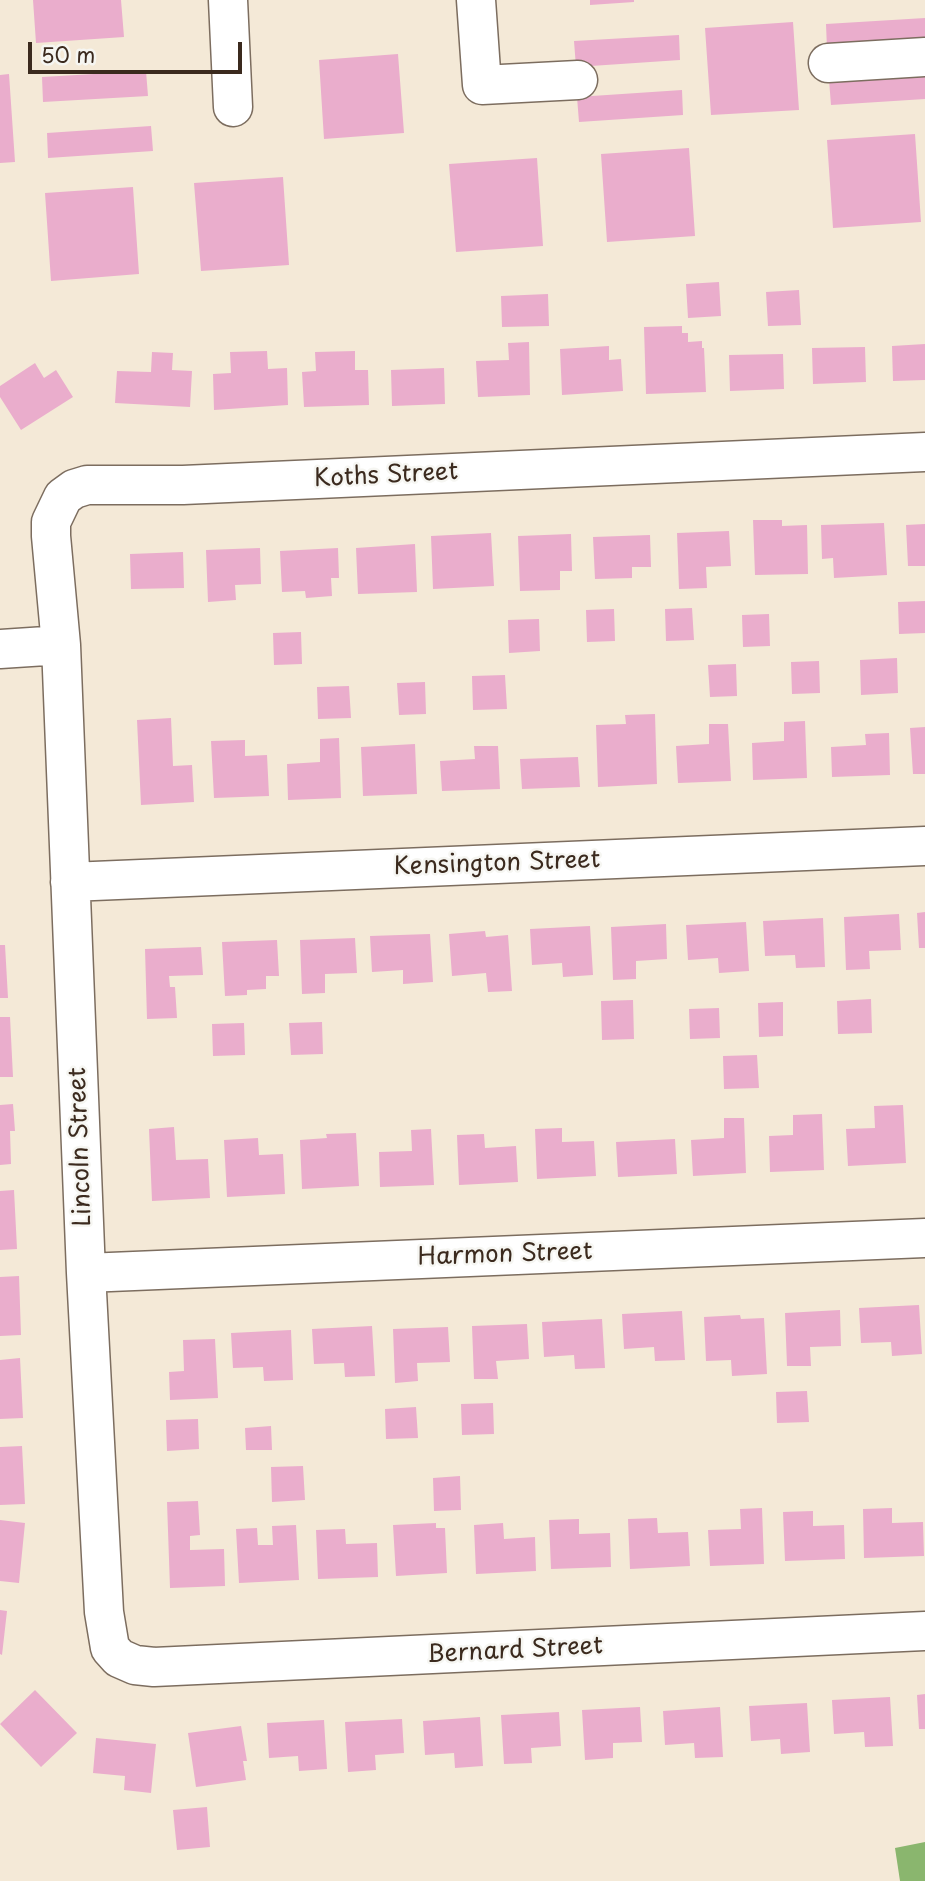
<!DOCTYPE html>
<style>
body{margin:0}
#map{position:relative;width:925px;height:1881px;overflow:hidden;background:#f4e9d7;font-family:"Playpen Sans",sans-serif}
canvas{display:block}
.scale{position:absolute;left:28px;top:42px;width:214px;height:32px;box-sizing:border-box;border:4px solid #3b2a1e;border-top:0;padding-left:9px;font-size:21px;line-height:24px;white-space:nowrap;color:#3b2a1e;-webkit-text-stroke:5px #f6f6f2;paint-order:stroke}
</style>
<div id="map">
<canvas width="925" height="1881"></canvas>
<div class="scale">50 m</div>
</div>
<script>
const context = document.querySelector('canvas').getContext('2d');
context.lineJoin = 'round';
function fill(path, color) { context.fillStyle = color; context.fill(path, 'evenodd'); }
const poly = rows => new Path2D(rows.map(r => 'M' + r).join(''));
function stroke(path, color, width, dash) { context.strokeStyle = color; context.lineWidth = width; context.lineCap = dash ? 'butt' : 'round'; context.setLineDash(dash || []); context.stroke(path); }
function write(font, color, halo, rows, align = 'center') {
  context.font = font + ' "Playpen Sans",sans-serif'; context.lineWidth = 5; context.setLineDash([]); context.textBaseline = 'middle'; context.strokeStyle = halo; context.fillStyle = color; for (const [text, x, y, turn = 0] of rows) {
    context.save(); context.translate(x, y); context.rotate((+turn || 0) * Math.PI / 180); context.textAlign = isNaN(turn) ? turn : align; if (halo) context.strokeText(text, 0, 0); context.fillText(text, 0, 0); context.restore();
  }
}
fill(poly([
 [925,1842,925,1881,900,1881,895,1848]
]), '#8ab66e');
fill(poly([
 [33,0,121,0,124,37,36,43],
 [590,0,634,0,634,2,590,5],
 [925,18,925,43,827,49,826,24],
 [793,22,799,110,711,115,705,28],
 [679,35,680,60,576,67,574,41],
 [398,54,404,133,324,139,319,60],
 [146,71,148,96,43,102,42,77],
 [9,74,15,162,0,163,0,75],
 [925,74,925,99,831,105,829,80],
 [682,90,683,115,579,122,577,97],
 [151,126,153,151,48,158,47,133],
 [915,134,921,222,833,228,827,140],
 [689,148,695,236,607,242,601,154],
 [537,158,543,246,456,252,449,164],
 [283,177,289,265,201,271,194,183],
 [133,187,139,274,51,281,45,193],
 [719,282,721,316,688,318,686,284],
 [799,290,801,325,768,326,766,292],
 [548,294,549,326,502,327,501,296],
 [682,326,682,333,688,333,688,342,702,341,702,348,704,348,706,392,646,394,644,327],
 [529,342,530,395,478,397,476,361,509,360,508,343],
 [925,344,925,380,893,381,892,346],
 [609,346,609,360,621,359,623,391,562,395,560,349],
 [865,347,866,382,813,384,812,348],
 [267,351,268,369,287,368,288,405,214,410,213,374,231,373,230,352],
 [355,351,355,370,368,370,369,405,304,407,302,372,316,371,315,352],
 [152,352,173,353,172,370,192,371,190,407,115,403,117,371,151,372],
 [783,354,784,389,730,391,729,355],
 [35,363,44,378,56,370,73,397,21,430,0,397,0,386],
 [444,368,445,404,392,406,391,370],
 [753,520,782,520,782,526,807,525,808,574,755,575],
 [884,523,887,575,834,578,833,558,822,559,821,525],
 [925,524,925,566,908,566,906,525],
 [729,531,731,566,706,567,707,588,679,589,677,533],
 [491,533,494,586,433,589,431,536],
 [571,534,572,571,560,571,560,590,520,591,518,536],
 [650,535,651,567,632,567,632,578,595,579,593,537],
 [415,544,417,592,358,594,356,548],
 [260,548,261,584,235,585,236,600,208,602,206,550],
 [338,548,339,578,331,578,332,596,306,598,305,591,282,592,280,551],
 [183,552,184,588,131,589,130,554],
 [925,601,925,633,899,634,898,602],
 [692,608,694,640,666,641,665,609],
 [614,609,615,641,587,642,586,610],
 [769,614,770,646,743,647,742,615],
 [539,619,540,651,509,653,508,620],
 [301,632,302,664,274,665,273,633],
 [897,658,898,693,861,695,860,660],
 [819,661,820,693,792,694,791,662],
 [736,664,737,696,710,697,708,665],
 [505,675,507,709,473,710,472,676],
 [425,682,426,714,399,715,397,683],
 [349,686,351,718,318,719,317,687],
 [655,714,657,784,598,787,596,725,626,724,625,715],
 [171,718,173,766,192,765,194,802,141,805,137,720],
 [805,721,807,778,753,780,752,743,784,741,784,722],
 [709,724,728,724,731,781,678,783,676,746,709,744],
 [925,727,925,774,913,774,910,728],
 [889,733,890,775,832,777,831,747,866,745,865,734],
 [339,738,341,798,288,800,287,764,320,762,320,739],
 [245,740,245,756,267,755,269,796,214,798,211,741],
 [415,744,417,794,363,796,361,747],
 [474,746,498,746,500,789,442,791,440,761,475,759],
 [578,757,580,787,522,789,520,759],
 [925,912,925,948,919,948,917,913],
 [899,914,901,950,869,951,870,969,846,970,844,917],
 [823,918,825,967,796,968,795,955,765,956,763,921],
 [746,922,749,971,719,973,718,958,688,960,686,925],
 [666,924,667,959,636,961,636,979,613,980,611,927],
 [590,926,593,975,563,977,562,963,532,965,530,929],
 [485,931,486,937,508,935,512,991,488,992,486,973,452,976,449,934],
 [430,934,433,982,403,984,403,970,372,972,370,936],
 [355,938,357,973,325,974,325,993,302,994,300,940],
 [277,940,279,976,266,976,266,989,247,990,247,995,225,996,222,942],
 [0,945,5,945,8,998,0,998],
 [201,947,203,975,169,976,170,987,175,987,177,1018,147,1019,145,949],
 [871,999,872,1033,838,1034,837,1001],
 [633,1000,634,1039,602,1040,601,1001],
 [783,1002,783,1036,759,1037,758,1003],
 [719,1008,720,1038,690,1039,689,1009],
 [0,1017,10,1017,13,1077,0,1077],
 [322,1022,323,1054,291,1055,289,1023],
 [244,1023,245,1055,213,1056,212,1024],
 [757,1055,759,1088,724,1089,723,1056],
 [13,1104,15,1131,10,1131,11,1164,0,1165,0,1105],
 [903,1105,906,1163,848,1166,846,1129,875,1128,874,1106],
 [822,1114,824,1170,770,1172,769,1136,793,1135,793,1115],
 [724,1118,744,1118,746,1173,693,1176,691,1140,724,1138],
 [174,1127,176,1160,208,1159,210,1198,152,1201,149,1129],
 [562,1128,562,1142,594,1141,596,1176,537,1179,535,1129],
 [431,1129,434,1185,380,1187,379,1152,412,1151,411,1130],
 [356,1133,359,1186,302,1189,300,1140,327,1138,326,1134],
 [484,1134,485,1148,516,1146,518,1182,459,1185,457,1135],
 [258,1138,259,1155,283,1154,285,1194,227,1197,224,1140],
 [675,1139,677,1174,618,1177,616,1142],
 [14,1190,17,1249,0,1250,0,1191],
 [19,1276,21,1335,0,1336,0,1277],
 [919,1305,922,1354,892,1356,891,1342,861,1343,859,1308],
 [840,1310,841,1346,810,1347,811,1366,787,1366,785,1313],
 [682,1311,685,1360,655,1361,654,1347,624,1349,622,1314],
 [740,1315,741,1319,764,1318,767,1374,732,1376,731,1360,706,1361,704,1317],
 [602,1319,605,1368,575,1369,574,1355,544,1357,542,1322],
 [527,1324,529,1359,496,1361,498,1379,474,1379,472,1326],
 [372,1326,375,1376,345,1377,344,1363,314,1364,312,1329],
 [448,1327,450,1362,417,1363,418,1381,395,1383,393,1329],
 [291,1330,293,1380,264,1381,263,1367,233,1368,231,1333],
 [215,1339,218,1398,170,1400,169,1372,184,1371,183,1340],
 [20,1358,23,1418,0,1419,0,1360],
 [807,1391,809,1422,777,1423,776,1392],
 [493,1403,494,1434,462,1435,461,1404],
 [416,1407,418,1438,386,1439,385,1409],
 [198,1419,199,1449,167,1451,166,1420],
 [271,1426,272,1450,246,1450,245,1428],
 [22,1446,25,1504,0,1505,0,1447],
 [303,1466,305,1500,272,1502,271,1467],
 [460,1476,461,1510,434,1511,433,1478],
 [198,1501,200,1535,190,1536,190,1550,224,1549,225,1586,170,1588,167,1502],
 [762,1508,764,1564,710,1566,708,1530,741,1529,740,1509],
 [892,1508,892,1523,923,1522,924,1556,864,1558,863,1509],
 [813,1511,813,1526,844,1525,845,1559,785,1561,783,1512],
 [657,1518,658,1533,688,1532,690,1566,630,1569,628,1519],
 [579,1519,579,1534,610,1533,611,1567,551,1569,549,1520],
 [0,1520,25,1523,19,1583,0,1581],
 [436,1523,436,1528,445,1528,447,1573,396,1576,393,1525],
 [503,1523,504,1539,535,1537,536,1571,476,1574,474,1525],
 [296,1525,299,1580,239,1583,236,1529,257,1528,258,1545,273,1545,272,1526],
 [345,1529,346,1544,377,1543,378,1577,318,1579,316,1530],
 [0,1610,7,1611,2,1655,0,1654],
 [35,1690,77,1733,41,1767,0,1724],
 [925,1694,925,1729,919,1729,917,1695],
 [890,1697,893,1746,865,1747,864,1732,834,1734,832,1700],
 [807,1703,810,1752,781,1754,780,1739,751,1741,749,1706],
 [640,1707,642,1742,613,1743,613,1758,585,1760,582,1710],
 [720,1707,723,1757,695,1758,694,1743,665,1745,663,1711],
 [559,1712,561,1746,531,1748,532,1763,504,1764,501,1715],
 [480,1717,483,1766,455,1768,454,1753,425,1755,423,1721],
 [402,1719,404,1753,375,1755,376,1770,348,1772,345,1722],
 [324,1720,327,1769,299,1771,298,1756,269,1758,267,1723],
 [241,1726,247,1761,243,1761,246,1780,196,1787,188,1733],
 [96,1738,156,1744,151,1793,124,1790,125,1776,93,1773],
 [207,1807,210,1847,177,1850,173,1810]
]), '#eaadcc');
const minor = poly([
 [228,0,233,107],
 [476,0,482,85,578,80],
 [828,63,925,57],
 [925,452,183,485,87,485,74,489,63,497,51,522,51,536,61,645,86,1273,104,1612,110,1648,119,1658,135,1665,154,1667,925,1631],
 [0,649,61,645],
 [70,882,925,846],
 [86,1273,925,1238]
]);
stroke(minor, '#7c6d5f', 41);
stroke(minor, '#fff', 38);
write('24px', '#3b2a1e', '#f6f6f2', [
 ["Koths Street",386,476,-3],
 ["Kensington Street",497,864,-2],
 ["Lincoln Street",81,1147,-92],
 ["Harmon Street",505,1255,-2],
 ["Bernard Street",515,1651,-3]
]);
</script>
